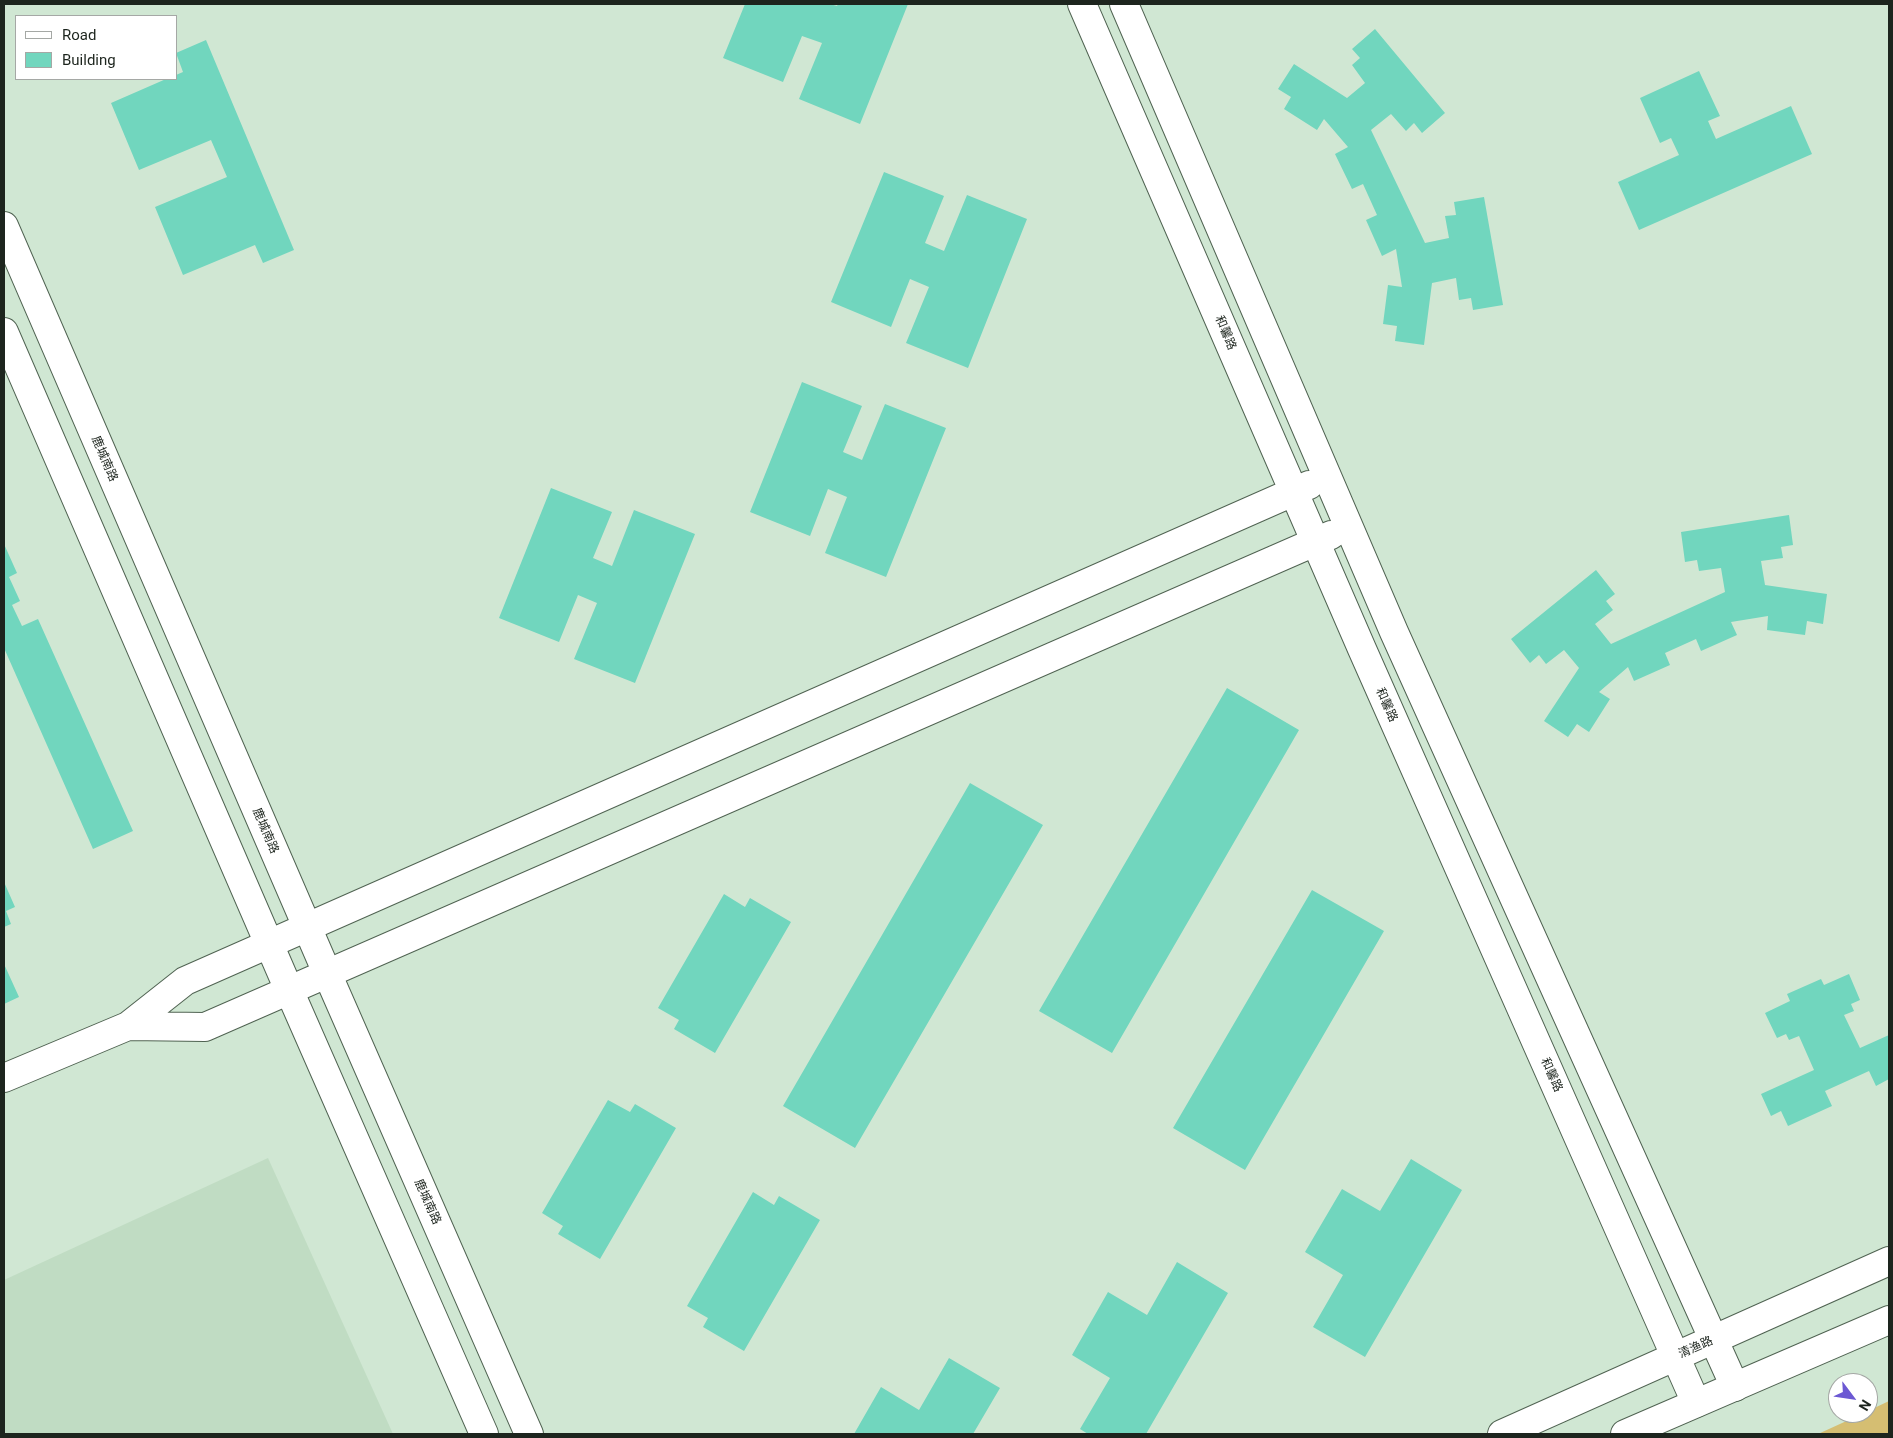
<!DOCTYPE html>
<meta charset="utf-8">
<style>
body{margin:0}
#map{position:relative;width:1893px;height:1438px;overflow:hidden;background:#d0e7d3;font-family:Roboto,sans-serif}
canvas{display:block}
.frame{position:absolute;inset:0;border:5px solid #1d251e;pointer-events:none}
.legend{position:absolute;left:15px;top:15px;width:162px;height:65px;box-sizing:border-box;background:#fff;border:1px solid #a5a8a5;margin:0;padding:6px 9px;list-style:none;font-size:15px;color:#1d251e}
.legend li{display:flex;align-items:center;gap:10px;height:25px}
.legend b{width:25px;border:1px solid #a5a8a5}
.north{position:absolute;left:1828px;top:1373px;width:50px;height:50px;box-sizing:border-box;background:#fff;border:1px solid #a5a8a5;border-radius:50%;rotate:121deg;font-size:14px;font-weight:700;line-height:20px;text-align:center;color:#1d251e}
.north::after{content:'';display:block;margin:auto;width:18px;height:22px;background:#6c59d3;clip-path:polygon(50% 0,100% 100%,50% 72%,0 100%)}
</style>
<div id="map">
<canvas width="1893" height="1438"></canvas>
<div class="frame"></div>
<ul class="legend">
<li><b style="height:6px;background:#fff"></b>Road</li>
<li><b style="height:14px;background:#71d6be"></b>Building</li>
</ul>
<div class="north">N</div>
</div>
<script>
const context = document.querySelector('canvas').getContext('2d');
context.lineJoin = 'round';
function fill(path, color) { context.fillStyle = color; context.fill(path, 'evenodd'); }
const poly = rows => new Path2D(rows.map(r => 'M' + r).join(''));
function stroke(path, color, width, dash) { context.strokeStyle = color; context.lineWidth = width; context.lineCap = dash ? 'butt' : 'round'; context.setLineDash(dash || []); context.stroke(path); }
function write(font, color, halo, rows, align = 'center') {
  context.font = font + ' Roboto,"Noto Sans SC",sans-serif'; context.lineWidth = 4; context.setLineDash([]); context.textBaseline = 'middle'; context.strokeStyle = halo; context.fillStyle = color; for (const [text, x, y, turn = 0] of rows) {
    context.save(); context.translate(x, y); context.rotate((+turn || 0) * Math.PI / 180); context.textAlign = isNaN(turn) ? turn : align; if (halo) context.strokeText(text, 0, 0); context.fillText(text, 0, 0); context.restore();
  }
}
fill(poly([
 [268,1158,393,1434,4,1434,4,1280]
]), '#c0dcc3');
fill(poly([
 [1889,1401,1889,1434,1818,1434,1864,1413,1868,1413,1868,1411]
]), '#d5be72');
fill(poly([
 [745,4,830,4,837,6,838,4,908,4,860,124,799,99,822,43,802,36,783,82,723,58],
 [1375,29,1445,113,1422,133,1414,123,1406,131,1391,114,1371,130,1425,243,1449,238,1445,216,1456,215,1454,202,1484,197,1503,305,1473,310,1471,298,1459,300,1456,278,1432,283,1424,345,1395,341,1397,326,1383,324,1388,285,1402,287,1396,249,1382,256,1366,220,1377,215,1363,184,1352,189,1335,154,1348,147,1324,119,1317,130,1284,109,1291,97,1278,89,1294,64,1347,98,1365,83,1352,65,1360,58,1352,49],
 [206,40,294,250,263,263,255,245,183,275,155,207,227,177,211,140,139,170,111,103,166,79,176,79,176,75,183,72,176,53],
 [1699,71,1720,116,1708,121,1716,139,1791,106,1812,154,1639,230,1618,182,1679,155,1671,138,1660,143,1640,98],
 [884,172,944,196,925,243,944,251,967,195,1027,219,968,368,906,343,929,287,910,279,891,327,831,302],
 [802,382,862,406,843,452,862,460,885,404,946,428,886,577,825,553,847,497,828,489,810,536,750,512],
 [551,488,612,512,593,558,612,566,634,510,695,534,635,683,574,659,597,603,578,595,559,642,499,618],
 [1789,515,1793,545,1781,547,1783,558,1761,561,1765,585,1827,594,1823,624,1807,621,1805,635,1767,630,1768,616,1731,622,1737,635,1701,651,1696,639,1665,653,1670,665,1634,681,1628,667,1599,692,1610,699,1589,732,1577,724,1568,737,1544,721,1579,668,1564,650,1546,664,1539,655,1530,663,1511,639,1596,570,1615,594,1606,601,1613,610,1595,624,1611,644,1725,592,1721,568,1699,571,1697,560,1685,562,1681,532],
 [4,544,17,573,9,577,20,601,12,605,22,626,38,619,133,831,93,849,4,648],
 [1227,688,1299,730,1112,1053,1039,1011],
 [970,783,1043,825,855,1148,783,1106],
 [4,882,15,907,6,911,11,924,4,927],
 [1312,890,1384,931,1245,1170,1173,1128],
 [724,894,745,907,750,898,791,922,715,1053,674,1029,679,1020,658,1008],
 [4,964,19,997,4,1004],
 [1849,974,1860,1000,1851,1004,1854,1011,1844,1015,1860,1048,1889,1035,1889,1079,1876,1086,1869,1071,1825,1091,1832,1106,1788,1126,1781,1111,1771,1116,1761,1094,1814,1070,1799,1036,1789,1040,1786,1034,1777,1038,1765,1013,1790,1001,1787,994,1821,979,1824,985],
 [608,1100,630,1112,635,1104,676,1128,600,1259,558,1234,563,1226,542,1213],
 [1411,1159,1462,1190,1365,1357,1313,1327,1343,1275,1305,1252,1342,1189,1380,1211],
 [753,1192,774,1205,779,1196,820,1220,744,1351,703,1327,708,1318,687,1306],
 [1177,1262,1228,1293,1146,1434,1088,1434,1080,1429,1110,1378,1072,1355,1108,1292,1147,1315],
 [949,1358,1000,1388,973,1434,854,1434,881,1387,919,1410]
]), '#71d6be');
const minor = poly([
 [1082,4,1362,649,1696,1403],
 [1124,4,1394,632,1735,1387],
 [128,1026,205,1027,1331,535],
 [4,1078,128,1026,185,981,1309,485]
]);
const tertiary = poly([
 [4,226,327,973,529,1434],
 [4,332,289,990,484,1434],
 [1502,1434,1889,1261],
 [1625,1434,1889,1320]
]);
stroke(minor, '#506352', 30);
stroke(tertiary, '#506352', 30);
stroke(minor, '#fff', 28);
stroke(tertiary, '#fff', 28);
write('12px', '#1d251e', '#fff', [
 ["和馨路",1225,333,67],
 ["鹿城南路",104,459,67],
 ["和馨路",1386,705,66],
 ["鹿城南路",265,831,67],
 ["和馨路",1551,1075,66],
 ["鹿城南路",427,1202,66],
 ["清渔路",1696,1348,-24]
]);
</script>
